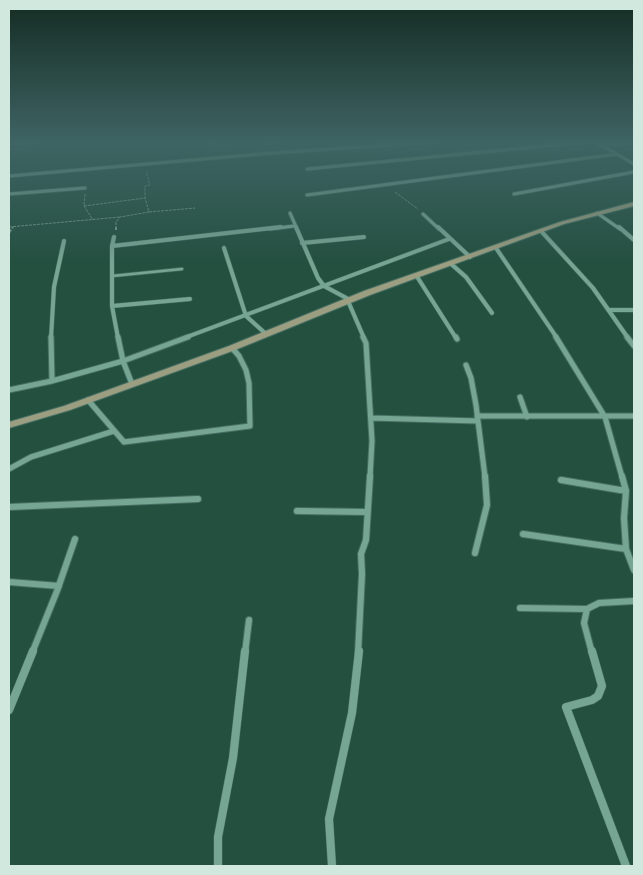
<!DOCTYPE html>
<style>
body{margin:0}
#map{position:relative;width:643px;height:875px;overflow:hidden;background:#245040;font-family:Raleway,sans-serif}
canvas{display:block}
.frame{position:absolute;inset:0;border:10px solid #d0e8de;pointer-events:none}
</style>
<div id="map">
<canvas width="643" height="875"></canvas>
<div class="frame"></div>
</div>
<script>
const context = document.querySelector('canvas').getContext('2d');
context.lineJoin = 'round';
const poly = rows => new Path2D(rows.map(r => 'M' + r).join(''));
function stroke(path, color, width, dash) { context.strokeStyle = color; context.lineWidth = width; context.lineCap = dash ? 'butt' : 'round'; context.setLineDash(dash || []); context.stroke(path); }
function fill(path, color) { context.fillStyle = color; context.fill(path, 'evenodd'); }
const lane = poly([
 [112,276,182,269]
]);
const streetFar4 = poly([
 [596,142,634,164],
 [9,144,35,142],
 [603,145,633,143,631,142],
 [307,169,586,142],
 [9,176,272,153,435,142],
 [9,194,85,188],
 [514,194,634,172],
 [307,195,617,154],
 [290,213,297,229],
 [597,213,620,229],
 [423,214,439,229],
 [270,229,294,226]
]);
const streetFar3 = poly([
 [296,227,318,278,324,286,350,300],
 [438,227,470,257],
 [619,227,634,240],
 [541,231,593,288,628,338],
 [114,237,112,246,112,306,118,338],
 [302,243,364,237],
 [112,246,281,227],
 [224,248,246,316,266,334],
 [496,248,557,338],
 [450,263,466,277,492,313],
 [416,275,456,338],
 [348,301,364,338],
 [112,306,190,299],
 [609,310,634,310],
 [51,338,54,287,64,241],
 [184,338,449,239]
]);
const streetFar2 = poly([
 [51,337,52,381],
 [118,337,123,361,132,384],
 [363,337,366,343,372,441,370,477],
 [456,337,457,339],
 [556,337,605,417,622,477],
 [627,337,634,346],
 [466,365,471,378,476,405,485,477],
 [9,390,52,381,123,361,188,337],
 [520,397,527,417],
 [88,400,124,442,250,426,249,383,246,370,239,356,232,348],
 [477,416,634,416],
 [371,418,478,421],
 [9,469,31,457,114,431]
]);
const streetFar1 = poly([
 [622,476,626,491,624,518,626,549,634,570],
 [561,480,626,491],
 [9,507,198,499],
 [297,511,367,512],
 [523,534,626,549],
 [475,553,487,505,485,476],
 [9,582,59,586],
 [520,608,587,609],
 [32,653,57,591,75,539],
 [245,653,249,620],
 [358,653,362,574,361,554,366,540,370,476],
 [592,653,584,623,587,609,599,603,634,601]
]);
const street = poly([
 [592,651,602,686,598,696,592,700,566,707,626,866],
 [9,710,33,651],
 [218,866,218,837,233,758,245,651],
 [332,866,329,819,352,713,359,651]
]);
const secondary = poly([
 [634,202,634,206,564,224,370,295,235,350,70,410,9,428,9,422,64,406,229,346,364,291,560,222,634,202]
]);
stroke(lane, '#456e62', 4);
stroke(streetFar4, '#456e62', 4.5);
stroke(streetFar3, '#456e62', 5);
stroke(streetFar2, '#456e62', 7);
stroke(streetFar1, '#456e62', 8);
stroke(street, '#456e62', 9);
stroke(secondary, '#456e62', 2);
stroke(poly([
 [203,142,230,148],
 [266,145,279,142],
 [395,192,418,209],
 [85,194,84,206,93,220],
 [84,206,145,198],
 [149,212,195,208],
 [9,227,120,217],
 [12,229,13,227],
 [116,229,116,222,120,217,149,212,145,198,145,186,150,185,146,171]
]), '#729588', 1, [3, 1]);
stroke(poly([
 [116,227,116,230],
 [9,233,13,227]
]), '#729588', 2, [4, 2]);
stroke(lane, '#77a593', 2.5);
stroke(streetFar4, '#77a593', 3);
stroke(streetFar3, '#77a593', 4);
stroke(streetFar2, '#77a593', 5);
stroke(streetFar1, '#77a593', 6);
stroke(street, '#77a593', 8);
fill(secondary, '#9b9e80');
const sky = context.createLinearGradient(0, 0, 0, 264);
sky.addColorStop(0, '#142c23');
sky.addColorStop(0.54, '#3f6464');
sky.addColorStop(1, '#3f646400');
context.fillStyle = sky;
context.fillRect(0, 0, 643, 264);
</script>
